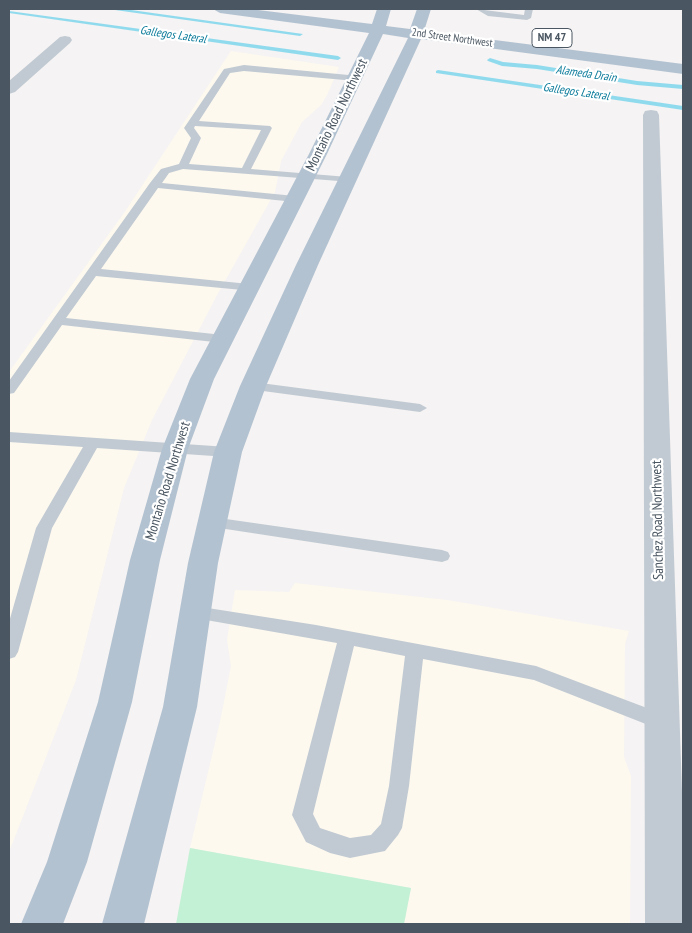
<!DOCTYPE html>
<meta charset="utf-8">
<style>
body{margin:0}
#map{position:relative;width:692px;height:933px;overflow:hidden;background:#f5f3f3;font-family:"PT Sans Narrow",sans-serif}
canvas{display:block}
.frame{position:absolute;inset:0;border:10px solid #4a5661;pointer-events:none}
</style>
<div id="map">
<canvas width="692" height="933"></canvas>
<div class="frame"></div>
</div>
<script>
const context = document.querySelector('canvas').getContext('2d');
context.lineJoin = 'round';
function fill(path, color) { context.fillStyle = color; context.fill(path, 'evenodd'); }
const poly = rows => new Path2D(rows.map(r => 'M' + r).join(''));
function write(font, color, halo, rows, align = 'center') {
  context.font = font + ' "PT Sans Narrow",sans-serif'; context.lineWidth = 4.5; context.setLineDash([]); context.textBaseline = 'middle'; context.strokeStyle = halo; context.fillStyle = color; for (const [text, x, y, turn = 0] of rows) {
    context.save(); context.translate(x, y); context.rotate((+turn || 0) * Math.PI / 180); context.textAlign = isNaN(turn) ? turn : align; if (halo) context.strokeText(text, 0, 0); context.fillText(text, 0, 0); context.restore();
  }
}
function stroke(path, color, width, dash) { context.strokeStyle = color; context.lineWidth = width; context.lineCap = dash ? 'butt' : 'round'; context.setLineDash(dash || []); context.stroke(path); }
fill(poly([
 [231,51,339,67,327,95,321,105,302,122,281,161,275,192,216,297,152,420,124,488,76,680,9,852,9,372,124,213],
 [295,583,447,600,629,631,625,644,624,757,631,776,630,924,404,924,411,888,190,848,220,722,231,666,227,640,235,590,289,592]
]), '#fdf9ef');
fill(poly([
 [190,848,411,888,404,924,176,924]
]), '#c3f1d5');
fill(poly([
 [113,9,124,9,303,34,300,36,115,10,113,9],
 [9,11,338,56,341,58,338,60,9,13,9,11],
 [490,58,503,62,537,65,637,81,683,85,683,89,637,85,537,69,502,66,488,61,487,60,490,58],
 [438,70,683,106,683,110,436,73,436,71,438,70]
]), '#90daee');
fill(poly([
 [476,9,524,15,525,9,533,9,531,18,527,20,488,16,476,9],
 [244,65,359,76,360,78,356,81,244,71,230,73,199,121,270,126,272,128,251,169,348,177,353,180,352,182,183,169,169,173,162,183,295,196,300,199,295,202,158,188,101,269,249,284,255,288,253,291,96,276,66,318,223,335,228,336,229,339,228,342,223,343,62,325,14,393,9,394,9,381,150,183,161,169,179,164,191,138,184,128,224,69,244,65],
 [195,126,261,130,242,168,189,164,201,138,194,128,195,126],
 [253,382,420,404,427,408,420,412,248,389,246,386,253,382],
 [9,432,228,447,233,449,235,452,233,455,228,457,97,448,52,528,18,652,15,657,9,659,9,622,36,528,83,447,9,442,9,432],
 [212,517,442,550,448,552,450,556,448,560,442,562,206,526,204,522,206,518,212,517],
 [195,606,316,625,536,666,668,716,671,722,668,728,661,730,534,680,423,659,409,786,402,828,398,835,385,851,350,858,330,853,306,842,292,815,337,643,189,617,186,612,189,607,195,606],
 [354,646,405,656,389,786,381,824,371,835,350,838,320,828,313,814,354,646]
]), '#c1cad2');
fill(poly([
 [65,36,70,37,72,40,70,43,15,92,9,94,9,81,60,37,65,36],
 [651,110,657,111,659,115,683,821,683,924,645,924,643,115,645,111,651,110]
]), '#c1cad2');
fill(poly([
 [213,9,250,9,372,24,377,9,391,9,386,26,410,29,417,9,431,9,424,31,683,64,683,74,421,39,318,265,266,386,242,452,218,563,197,707,144,924,102,924,163,707,188,563,214,452,240,386,296,265,408,38,383,34,327,154,214,379,188,449,160,560,132,702,87,862,63,924,21,924,47,862,98,702,130,560,162,449,190,379,309,154,369,33,220,13,213,9]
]), '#b3c2d1');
write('11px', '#4a5661', '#fff', [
 ["2nd Street Northwest",452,38,8]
]);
write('italic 12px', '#0c7c9b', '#fff', [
 ["Gallegos Lateral",173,35,8],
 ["Alameda Drain",586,74,8],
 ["Gallegos Lateral",576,92,8]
]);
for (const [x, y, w] of [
 [552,38,40]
]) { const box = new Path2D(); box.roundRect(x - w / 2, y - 9.5, w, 19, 4); context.fillStyle = '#fff'; context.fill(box); stroke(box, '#4a5661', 1); }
write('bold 12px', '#4a5661', null, [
 ["NM 47",552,38]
]);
write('14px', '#4a5661', '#fff', [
 ["Montaño Road Northwest",337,115,-64],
 ["Montaño Road Northwest",168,481,-73],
 ["Sanchez Road Northwest",658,520,-91]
]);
</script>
